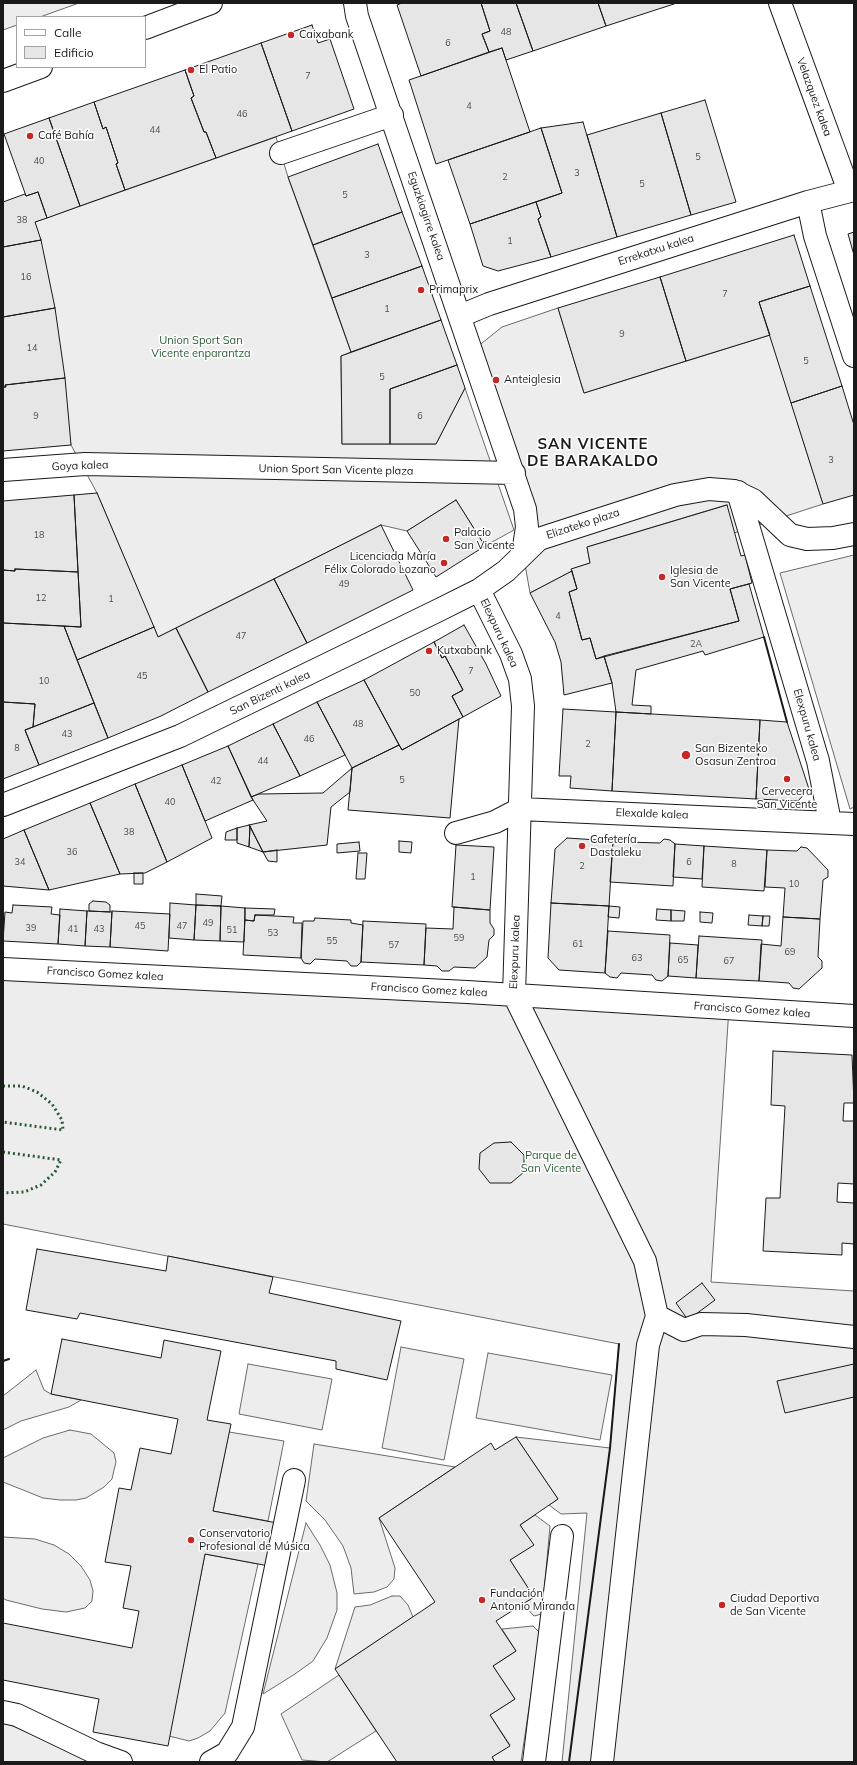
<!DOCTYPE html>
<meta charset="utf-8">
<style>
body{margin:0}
#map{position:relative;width:857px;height:1765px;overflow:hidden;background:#fff;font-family:Mulish,sans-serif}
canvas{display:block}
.frame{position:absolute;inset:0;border:4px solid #1a1a1a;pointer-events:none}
.legend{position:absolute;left:16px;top:16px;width:130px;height:52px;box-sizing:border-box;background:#fff;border:1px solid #a3a3a3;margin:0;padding:5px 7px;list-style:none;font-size:12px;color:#1a1a1a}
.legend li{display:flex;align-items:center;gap:8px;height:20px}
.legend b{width:20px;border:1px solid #a3a3a3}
</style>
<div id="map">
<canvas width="857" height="1765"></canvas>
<div class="frame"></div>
<ul class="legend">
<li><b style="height:5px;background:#fff"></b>Calle</li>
<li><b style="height:11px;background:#e6e6e6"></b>Edificio</li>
</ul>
</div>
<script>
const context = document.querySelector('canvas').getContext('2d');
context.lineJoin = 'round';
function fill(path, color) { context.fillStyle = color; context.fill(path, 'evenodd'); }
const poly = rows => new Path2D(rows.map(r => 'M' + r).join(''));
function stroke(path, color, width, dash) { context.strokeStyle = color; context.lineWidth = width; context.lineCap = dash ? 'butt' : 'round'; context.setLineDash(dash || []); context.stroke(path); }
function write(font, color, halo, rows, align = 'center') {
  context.font = font + ' Mulish,sans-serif'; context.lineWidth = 3; context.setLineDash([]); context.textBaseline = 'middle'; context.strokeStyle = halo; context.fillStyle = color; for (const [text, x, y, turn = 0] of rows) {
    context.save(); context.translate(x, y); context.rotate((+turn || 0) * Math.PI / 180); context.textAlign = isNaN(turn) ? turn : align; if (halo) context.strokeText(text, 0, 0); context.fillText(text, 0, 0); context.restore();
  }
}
const built = poly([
 [3,3,79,3,40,17,17,17,17,25,3,30,3,3],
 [276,137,288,177,351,352,341,356,342,444,436,444,465,388,514,530,485,546,456,500,407,531,381,525,158,637,97,493,71,445,35,222,276,137],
 [558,308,584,393,770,335,823,504,734,533,726,505,587,547,590,563,572,569,572,571,530,593,523,553,526,541,472,351,502,327,558,308],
 [854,555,854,807,850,809,780,573,854,555],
 [3,969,729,1008,711,1282,854,1291,854,1762,562,1762,587,1513,561,1514,549,1505,558,1499,516,1437,610,1448,619,1344,3,1224,3,969],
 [401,1347,464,1359,444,1460,382,1448,401,1347],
 [488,1353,612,1375,600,1440,476,1418,488,1353],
 [248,1364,332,1379,322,1430,239,1414,248,1364],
 [36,1370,44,1390,51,1394,81,1400,69,1407,21,1421,3,1430,3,1396,36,1370],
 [70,1430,91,1434,114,1453,116,1462,114,1470,112,1479,104,1487,86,1498,76,1500,60,1500,43,1498,3,1482,3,1458,43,1438,70,1430],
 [229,1432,284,1441,268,1521,213,1511,229,1432],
 [314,1444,455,1467,379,1518,395,1568,394,1579,387,1587,374,1592,354,1594,351,1568,343,1546,325,1520,306,1501,314,1444],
 [535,1515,550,1526,542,1614,534,1616,523,1604,534,1597,510,1560,533,1545,520,1525,535,1515],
 [306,1523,320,1545,330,1565,337,1593,337,1610,327,1638,313,1661,295,1674,263,1694,306,1523],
 [3,1537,35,1539,54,1545,69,1554,81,1566,90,1580,93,1591,92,1601,85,1608,66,1612,42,1609,6,1600,3,1598,3,1537],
 [205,1554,258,1564,225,1713,210,1731,198,1738,189,1741,169,1736,205,1554],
 [392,1596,400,1596,408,1605,413,1617,335,1669,355,1607,370,1605,392,1596],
 [533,1626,540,1633,521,1762,495,1762,492,1757,510,1745,490,1715,515,1699,493,1666,516,1651,502,1629,533,1626],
 [339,1675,376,1731,327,1762,302,1760,281,1714,339,1675],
 [3,1723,6,1723,93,1762,3,1762,3,1723]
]);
fill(built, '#ededed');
stroke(built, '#6a6a6a', 1);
const building = poly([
 [402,3,481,3,490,31,482,34,489,52,421,76,397,5,402,3],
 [481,3,516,3,533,51,506,60,502,48,489,52,482,34,490,31,481,3],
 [516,3,598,3,606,26,533,51,516,3],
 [598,3,677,3,606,26,598,3],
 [312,25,318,43,330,39,354,109,292,131,261,43,312,25],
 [261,43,292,131,216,158,206,132,204,132,191,98,194,96,185,70,261,43],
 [502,48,530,132,436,164,409,80,502,48],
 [185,70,194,96,191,98,204,132,206,132,216,158,125,190,116,164,118,163,106,127,103,129,94,102,185,70],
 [705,100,736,202,691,215,661,113,705,100],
 [94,102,103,129,106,127,118,163,116,164,125,190,80,206,49,118,94,102],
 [661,113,691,215,617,237,587,135,661,113],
 [49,118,80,206,47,218,38,192,26,196,4,134,49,118],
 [583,122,617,237,551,257,538,219,541,217,536,202,562,193,541,128,583,122],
 [541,128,562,193,470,224,448,160,541,128],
 [378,144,402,212,313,245,288,177,378,144],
 [38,192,47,218,35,222,41,240,3,247,3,202,25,194,26,196,38,192],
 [536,202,541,217,538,219,551,257,498,271,483,266,470,224,536,202],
 [402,212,422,266,332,298,313,245,402,212],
 [854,232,854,255,848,234,854,232],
 [794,235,810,286,759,302,770,335,686,361,660,277,794,235],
 [41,240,55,308,3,317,3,247,41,240],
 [422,266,441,320,351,352,332,298,422,266],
 [660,277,686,361,584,393,558,308,660,277],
 [810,286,842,386,791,403,759,302,810,286],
 [55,308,65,378,5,385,6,387,3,387,3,317,55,308],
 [441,320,457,365,390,389,390,444,342,444,341,356,441,320],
 [457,365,465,388,436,444,390,444,390,389,457,365],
 [65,378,71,445,3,451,3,387,6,387,5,385,65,378],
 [842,386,854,425,854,495,823,504,791,403,842,386],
 [97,493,154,627,77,660,64,626,81,627,74,495,97,493],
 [74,495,78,572,15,569,15,571,3,570,3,501,74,495],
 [456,500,485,546,436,577,407,531,456,500],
 [727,505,741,556,745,555,752,583,730,589,739,621,596,659,590,638,582,640,569,592,577,589,571,569,590,563,587,547,727,505],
 [381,525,413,590,307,643,274,579,381,525],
 [15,569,78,572,81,627,3,623,3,570,15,571,15,569],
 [572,571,577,589,569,592,582,640,590,638,596,659,604,656,612,683,564,695,561,662,555,642,530,593,572,571],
 [274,579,307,643,208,692,176,628,274,579],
 [749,584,764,637,705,655,703,651,636,670,632,705,651,706,651,714,616,712,612,683,604,656,739,621,730,589,749,584],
 [3,623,64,626,94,703,33,727,35,704,3,702,3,623],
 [464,625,486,664,501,696,463,717,452,696,463,690,445,656,442,658,434,642,464,625],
 [154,627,158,637,176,628,208,692,161,716,108,738,77,660,154,627],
 [434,642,442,658,445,656,463,690,452,696,463,717,402,750,364,680,434,642],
 [364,680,399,745,352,768,317,702,364,680],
 [3,702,35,704,33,727,25,730,39,765,3,779,3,702],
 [317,702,345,755,300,776,273,724,317,702],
 [94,703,108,738,39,765,25,730,94,703],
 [563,709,616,712,612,791,570,788,571,776,559,776,563,709],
 [616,712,760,720,756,799,612,791,616,712],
 [459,719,450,818,348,810,352,768,399,745,402,750,459,719],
 [760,720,787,722,809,789,798,801,756,799,760,720],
 [273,724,300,776,251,797,228,746,273,724],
 [228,746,253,800,205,821,182,765,228,746],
 [182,765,212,838,167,862,135,784,182,765],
 [352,768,350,792,331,807,327,845,263,852,249,825,267,821,251,797,259,794,323,793,352,768],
 [135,784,167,862,145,873,120,874,90,803,135,784],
 [90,803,120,874,49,890,24,830,90,803],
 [249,825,250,826,249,847,237,843,237,828,249,825],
 [250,826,263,852,249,847,250,826],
 [237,828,237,840,225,840,226,832,237,828],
 [24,830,49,890,3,886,3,839,24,830],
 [618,837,625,837,628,842,660,843,664,839,670,840,675,844,673,886,610,882,613,841,618,837],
 [567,838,613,841,609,906,551,903,555,849,567,838],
 [399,841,412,842,411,853,399,852,399,841],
 [359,842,360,851,337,853,337,844,359,842],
 [675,844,704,846,702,879,673,877,675,844],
 [456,845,494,847,490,910,452,907,456,845],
 [704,846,767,850,764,891,702,887,704,846],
 [801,847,807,848,828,870,828,877,823,880,820,919,783,917,785,888,765,887,767,850,797,851,801,847],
 [277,850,277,862,268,861,263,852,277,850],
 [358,853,367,853,365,879,356,879,358,853],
 [134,873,143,873,143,884,134,884,134,873],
 [196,894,222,896,221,906,196,905,196,894],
 [93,901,106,902,110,905,110,912,89,911,89,904,93,901],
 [170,903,196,905,194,940,169,938,170,903],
 [551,903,609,906,605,973,559,970,548,958,551,903],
 [13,905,52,907,51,914,60,915,58,944,3,941,5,912,12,913,13,905],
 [196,905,221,906,220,941,194,940,196,905],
 [221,906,245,908,244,942,220,941,221,906],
 [609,906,620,907,619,918,608,917,609,906],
 [454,907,490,910,490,923,494,929,494,935,489,940,487,957,475,968,454,967,449,971,442,971,437,966,424,965,426,928,453,929,454,907],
 [245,908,275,909,274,915,255,915,254,921,245,920,245,908],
 [60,909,87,911,85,946,58,944,60,909],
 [657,909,671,910,671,921,656,920,657,909],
 [671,910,685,911,684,921,671,921,671,910],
 [87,911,112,912,110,947,85,946,87,911],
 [112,911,170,914,168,951,110,947,112,911],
 [700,912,713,913,712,923,700,922,700,912],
 [255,915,294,917,293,923,302,923,301,958,243,955,245,920,254,921,255,915],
 [749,915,763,916,762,926,748,925,749,915],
 [763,916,770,916,769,926,762,926,763,916],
 [783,917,820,919,818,957,822,961,822,968,799,989,793,988,789,983,759,981,761,944,781,946,783,917],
 [315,918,351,920,351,923,363,925,361,962,357,966,351,966,347,961,315,959,310,964,304,963,301,958,303,921,314,921,315,918],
 [363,921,426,924,424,965,361,962,363,921],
 [608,931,670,935,668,976,662,981,656,980,652,975,621,973,617,978,610,977,605,973,608,931],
 [699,936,762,940,759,981,696,978,699,936],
 [670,943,698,945,696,978,668,976,670,943],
 [773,1051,852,1055,854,1103,844,1103,843,1121,854,1121,854,1184,838,1183,837,1202,854,1203,854,1244,842,1243,842,1255,763,1251,766,1198,780,1198,785,1106,771,1105,773,1051],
 [511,1142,524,1155,524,1172,511,1183,490,1183,479,1169,480,1153,494,1143,511,1142],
 [37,1249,166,1271,168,1256,273,1277,269,1293,401,1321,387,1380,336,1369,336,1361,80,1313,77,1319,26,1310,37,1249],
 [702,1283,715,1300,688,1320,676,1303,702,1283],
 [62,1339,161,1358,164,1340,221,1351,207,1420,231,1424,213,1511,277,1523,269,1566,205,1554,168,1746,93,1732,99,1699,3,1680,3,1623,132,1648,139,1611,123,1608,131,1566,105,1562,119,1488,131,1490,140,1448,171,1454,178,1419,51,1394,62,1339],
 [854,1364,854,1397,785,1413,777,1381,854,1364],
 [516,1437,558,1499,520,1525,534,1545,510,1560,534,1597,496,1621,516,1651,493,1666,515,1699,490,1715,510,1746,492,1757,495,1762,397,1762,335,1669,435,1602,379,1518,491,1443,495,1450,516,1437]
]);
fill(building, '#e6e6e6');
stroke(building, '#1a1a1a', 1);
const minor = poly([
 [355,3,357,16,525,509,527,527,523,553],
 [780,3,849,191],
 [145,28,211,3],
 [3,81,41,67],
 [281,153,392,115],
 [808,202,815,236,854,356],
 [460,316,489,304,808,202,854,190],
 [3,470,85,464,514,473],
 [738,492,818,761,830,822],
 [479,590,511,654,520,679,523,706,514,995,645,1261,657,1316,648,1345,602,1762],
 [3,805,180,736,437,611,479,590,506,571,539,539,675,495,709,489,734,491,753,500,790,535,807,539,833,538,854,534],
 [456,833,495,822,520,809,854,824],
 [3,969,467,992,854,1016],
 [657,1316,684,1330,701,1324,746,1325,854,1337],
 [3,1712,17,1715,96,1753,121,1762],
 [211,1762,227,1753,243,1727,294,1480],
 [534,1762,562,1536]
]);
stroke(minor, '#1a1a1a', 24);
stroke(minor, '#fff', 22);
stroke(poly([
 [3,1086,22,1086,37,1092,52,1104,62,1120,63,1130,3,1122],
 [3,1152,61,1160,55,1172,41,1185,24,1192,3,1193]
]), '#2b5a34', 3, [2, 3]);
stroke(poly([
 [764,637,787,722],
 [3,1361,9,1359],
 [569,1762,610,1448,619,1344]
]), '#1a1a1a', 2);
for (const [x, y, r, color] of [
 [291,35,4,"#c62828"],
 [191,70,4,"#c62828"],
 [30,136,4,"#c62828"],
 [421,290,4,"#c62828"],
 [496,380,4,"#c62828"],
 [446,539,4,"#c62828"],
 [444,563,4,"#c62828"],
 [662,577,4,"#c62828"],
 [429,651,4,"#c62828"],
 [686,755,5,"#c62828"],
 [787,779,4,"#c62828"],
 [582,846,4,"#c62828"],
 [191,1540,4,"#c62828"],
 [482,1600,4,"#c62828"],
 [722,1605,4,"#c62828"]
]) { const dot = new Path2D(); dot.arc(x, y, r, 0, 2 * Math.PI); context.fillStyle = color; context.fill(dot); stroke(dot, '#fff', 1.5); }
write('9px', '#4d4d4d', null, [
 ["48",506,32],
 ["6",448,43],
 ["7",308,76],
 ["4",469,106],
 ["46",242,114],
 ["44",155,130],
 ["5",698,157],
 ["40",39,161],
 ["3",577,173],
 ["2",505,177],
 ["5",642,184],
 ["5",345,195],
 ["38",22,220],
 ["1",510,241],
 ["3",367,255],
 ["16",26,277],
 ["7",725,294],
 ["1",387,309],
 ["9",622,334],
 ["14",32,348],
 ["5",806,361],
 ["5",382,377],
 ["9",36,416],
 ["6",420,416],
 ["3",831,460],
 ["18",39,535],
 ["49",344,584],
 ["12",41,598],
 ["1",111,599],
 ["4",558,616],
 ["47",241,636],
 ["2A",696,644],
 ["7",471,671],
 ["45",142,676],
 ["10",44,681],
 ["50",415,693],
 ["48",358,724],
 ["43",67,734],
 ["46",309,739],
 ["2",588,744],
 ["8",17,748],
 ["44",263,761],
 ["5",402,780],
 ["42",216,781],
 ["40",170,802],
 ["38",129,832],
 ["36",72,852],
 ["34",20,862],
 ["6",689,862],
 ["8",734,864],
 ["2",582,866],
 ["1",473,877],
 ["10",794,884],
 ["49",208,923],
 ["45",140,926],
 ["47",182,926],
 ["39",31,928],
 ["41",73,929],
 ["43",99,929],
 ["51",232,930],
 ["53",273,933],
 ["59",459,938],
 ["55",332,941],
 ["61",578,944],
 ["57",394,945],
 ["69",790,952],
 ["63",637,958],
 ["65",683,960],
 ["67",729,961]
]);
write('11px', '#1a1a1a', '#fff', [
 ["Caixabank",299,35],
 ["El Patio",199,70],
 ["Café Bahía",38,136],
 ["Primaprix",429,290],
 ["Anteiglesia",504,380],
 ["Palacio",454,533],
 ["San Vicente",454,546],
 ["Licenciada María",436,557,"right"],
 ["Félix Colorado Lozano",436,570,"right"],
 ["Iglesia de",670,571],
 ["San Vicente",670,584],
 ["Kutxabank",437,651],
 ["San Bizenteko",695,749],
 ["Osasun Zentroa",695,762],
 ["Cervecera",787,792,"center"],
 ["San Vicente",787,805,"center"],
 ["Cafetería",590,840],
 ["Dastaleku",590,853],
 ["Conservatorio",199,1534],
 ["Profesional de Música",199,1547],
 ["Fundación",490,1594],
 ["Antonio Miranda",490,1607],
 ["Ciudad Deportiva",730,1599],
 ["de San Vicente",730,1612]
], 'left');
write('11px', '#1a1a1a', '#fff', [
 ["Velazquez kalea",814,97,70],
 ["Eguzkiagirre kalea",426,216,71],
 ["Errekatxu kalea",656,250,-18],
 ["Goya kalea",80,466,-2],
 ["Union Sport San Vicente plaza",336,470,1],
 ["Elizateko plaza",583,524,-18],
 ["Elexpuru kalea",499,633,65],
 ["San Bizenti kalea",270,693,-26],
 ["Elexpuru kalea",807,725,74],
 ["Elexalde kalea",652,814,2],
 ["Elexpuru kalea",515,952,-88],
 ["Francisco Gomez kalea",105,974,3],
 ["Francisco Gomez kalea",429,990,3],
 ["Francisco Gomez kalea",752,1010,4]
]);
write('11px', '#2b5a34', '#fff', [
 ["Union Sport San",201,341],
 ["Vicente enparantza",201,354],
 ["Parque de",551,1156],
 ["San Vicente",551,1169]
]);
context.letterSpacing = '1px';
write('bold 15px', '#1a1a1a', '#fff', [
 ["SAN VICENTE",593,444],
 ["DE BARAKALDO",593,461]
]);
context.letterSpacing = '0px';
</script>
